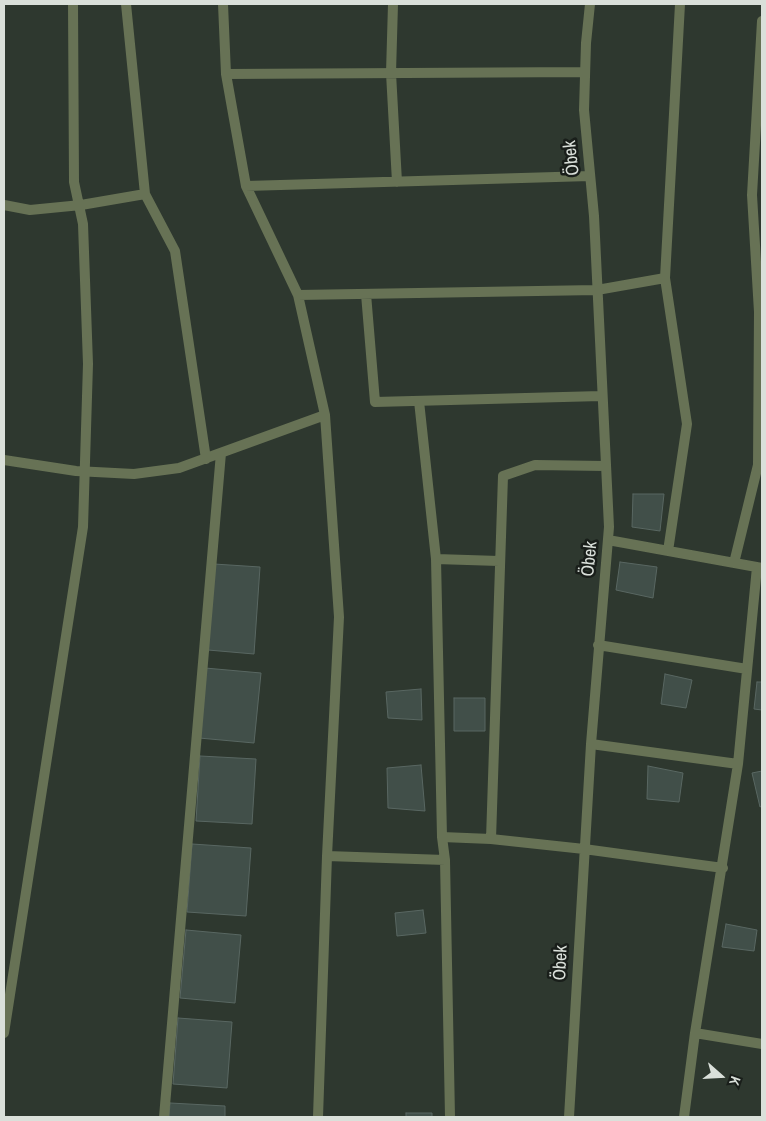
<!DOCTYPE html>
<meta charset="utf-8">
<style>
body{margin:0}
#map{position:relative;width:766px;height:1121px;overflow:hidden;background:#2e382f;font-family:"Archivo Narrow",sans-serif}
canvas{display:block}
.frame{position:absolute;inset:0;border:5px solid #dae0da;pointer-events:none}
.north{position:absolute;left:696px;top:1051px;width:50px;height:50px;-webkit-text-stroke:4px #191e1a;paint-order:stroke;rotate:109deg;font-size:14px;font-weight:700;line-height:20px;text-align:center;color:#dae0da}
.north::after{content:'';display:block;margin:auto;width:18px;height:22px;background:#dae0da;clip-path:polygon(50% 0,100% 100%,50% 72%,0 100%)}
</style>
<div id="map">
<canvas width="766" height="1121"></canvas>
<div class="frame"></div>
<div class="north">K</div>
</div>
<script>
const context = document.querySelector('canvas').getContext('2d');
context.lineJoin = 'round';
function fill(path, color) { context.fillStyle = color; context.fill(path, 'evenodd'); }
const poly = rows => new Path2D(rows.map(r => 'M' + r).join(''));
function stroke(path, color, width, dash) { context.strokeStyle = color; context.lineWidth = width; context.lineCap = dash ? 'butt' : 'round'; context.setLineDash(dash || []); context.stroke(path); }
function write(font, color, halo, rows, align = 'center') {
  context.font = font + ' "Archivo Narrow",sans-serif'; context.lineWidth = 5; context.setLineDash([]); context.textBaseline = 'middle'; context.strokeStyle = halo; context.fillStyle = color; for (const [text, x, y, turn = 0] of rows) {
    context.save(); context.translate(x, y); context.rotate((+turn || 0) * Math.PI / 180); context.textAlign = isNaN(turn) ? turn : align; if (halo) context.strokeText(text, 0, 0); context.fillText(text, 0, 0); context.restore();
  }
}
const building = poly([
 [633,494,664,494,660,531,632,527,633,494],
 [620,562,657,567,653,598,616,590,620,562],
 [214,564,260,567,254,654,208,650,214,564],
 [205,668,261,673,254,743,199,738,205,668],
 [665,674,692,680,686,708,661,704,665,674],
 [757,682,762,682,762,710,754,709,757,682],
 [421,689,422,720,388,718,386,692,421,689],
 [454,698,485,698,485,731,454,731,454,698],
 [200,756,256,759,252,824,196,821,200,756],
 [421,765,425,811,388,808,387,768,421,765],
 [648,766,683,773,679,802,647,799,648,766],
 [762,771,762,806,760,807,752,773,762,771],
 [192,844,251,848,246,916,187,912,192,844],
 [423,910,426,933,397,936,395,913,423,910],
 [726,924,757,930,754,951,722,947,726,924],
 [186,930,241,935,235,1003,180,998,186,930],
 [178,1018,232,1022,227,1088,173,1084,178,1018],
 [170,1103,225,1106,225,1117,169,1117,170,1103],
 [406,1113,432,1113,432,1117,406,1117,406,1113]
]);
fill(building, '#414f49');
stroke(building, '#596762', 1);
stroke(poly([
 [126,4,145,194,175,251,206,459],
 [223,4,226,74,246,186,298,295,325,415,339,617,327,856,318,1117],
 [393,4,391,73,397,182],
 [226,74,585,72],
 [246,186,590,176],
 [4,205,30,210,81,205,145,194],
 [366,294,375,402,601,396],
 [298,295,597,290,665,278],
 [419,401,436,559],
 [4,460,76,471,134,474,179,468,325,415],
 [608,540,762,568],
 [668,551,687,424,665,278,680,4],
 [734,563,758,465,759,312,752,195,762,21],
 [598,645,747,669],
 [591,744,738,764],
 [442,837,491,839,584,849,723,868],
 [491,839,503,476,535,465,605,466],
 [327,856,445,860],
 [4,1033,83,527,88,364,83,224,74,182,73,4],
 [695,1033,762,1044],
 [164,1117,221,453],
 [450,1117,445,860,442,837,436,559,499,561],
 [569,1117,591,744,609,527,594,216,584,110,586,43,590,4],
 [684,1117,695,1033,738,764,757,567]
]), '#677255', 10);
write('18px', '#dae0da', '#191e1a', [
 ["Öbek",572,158,-96],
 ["Öbek",590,559,-84],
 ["Öbek",561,963,-87]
]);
</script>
